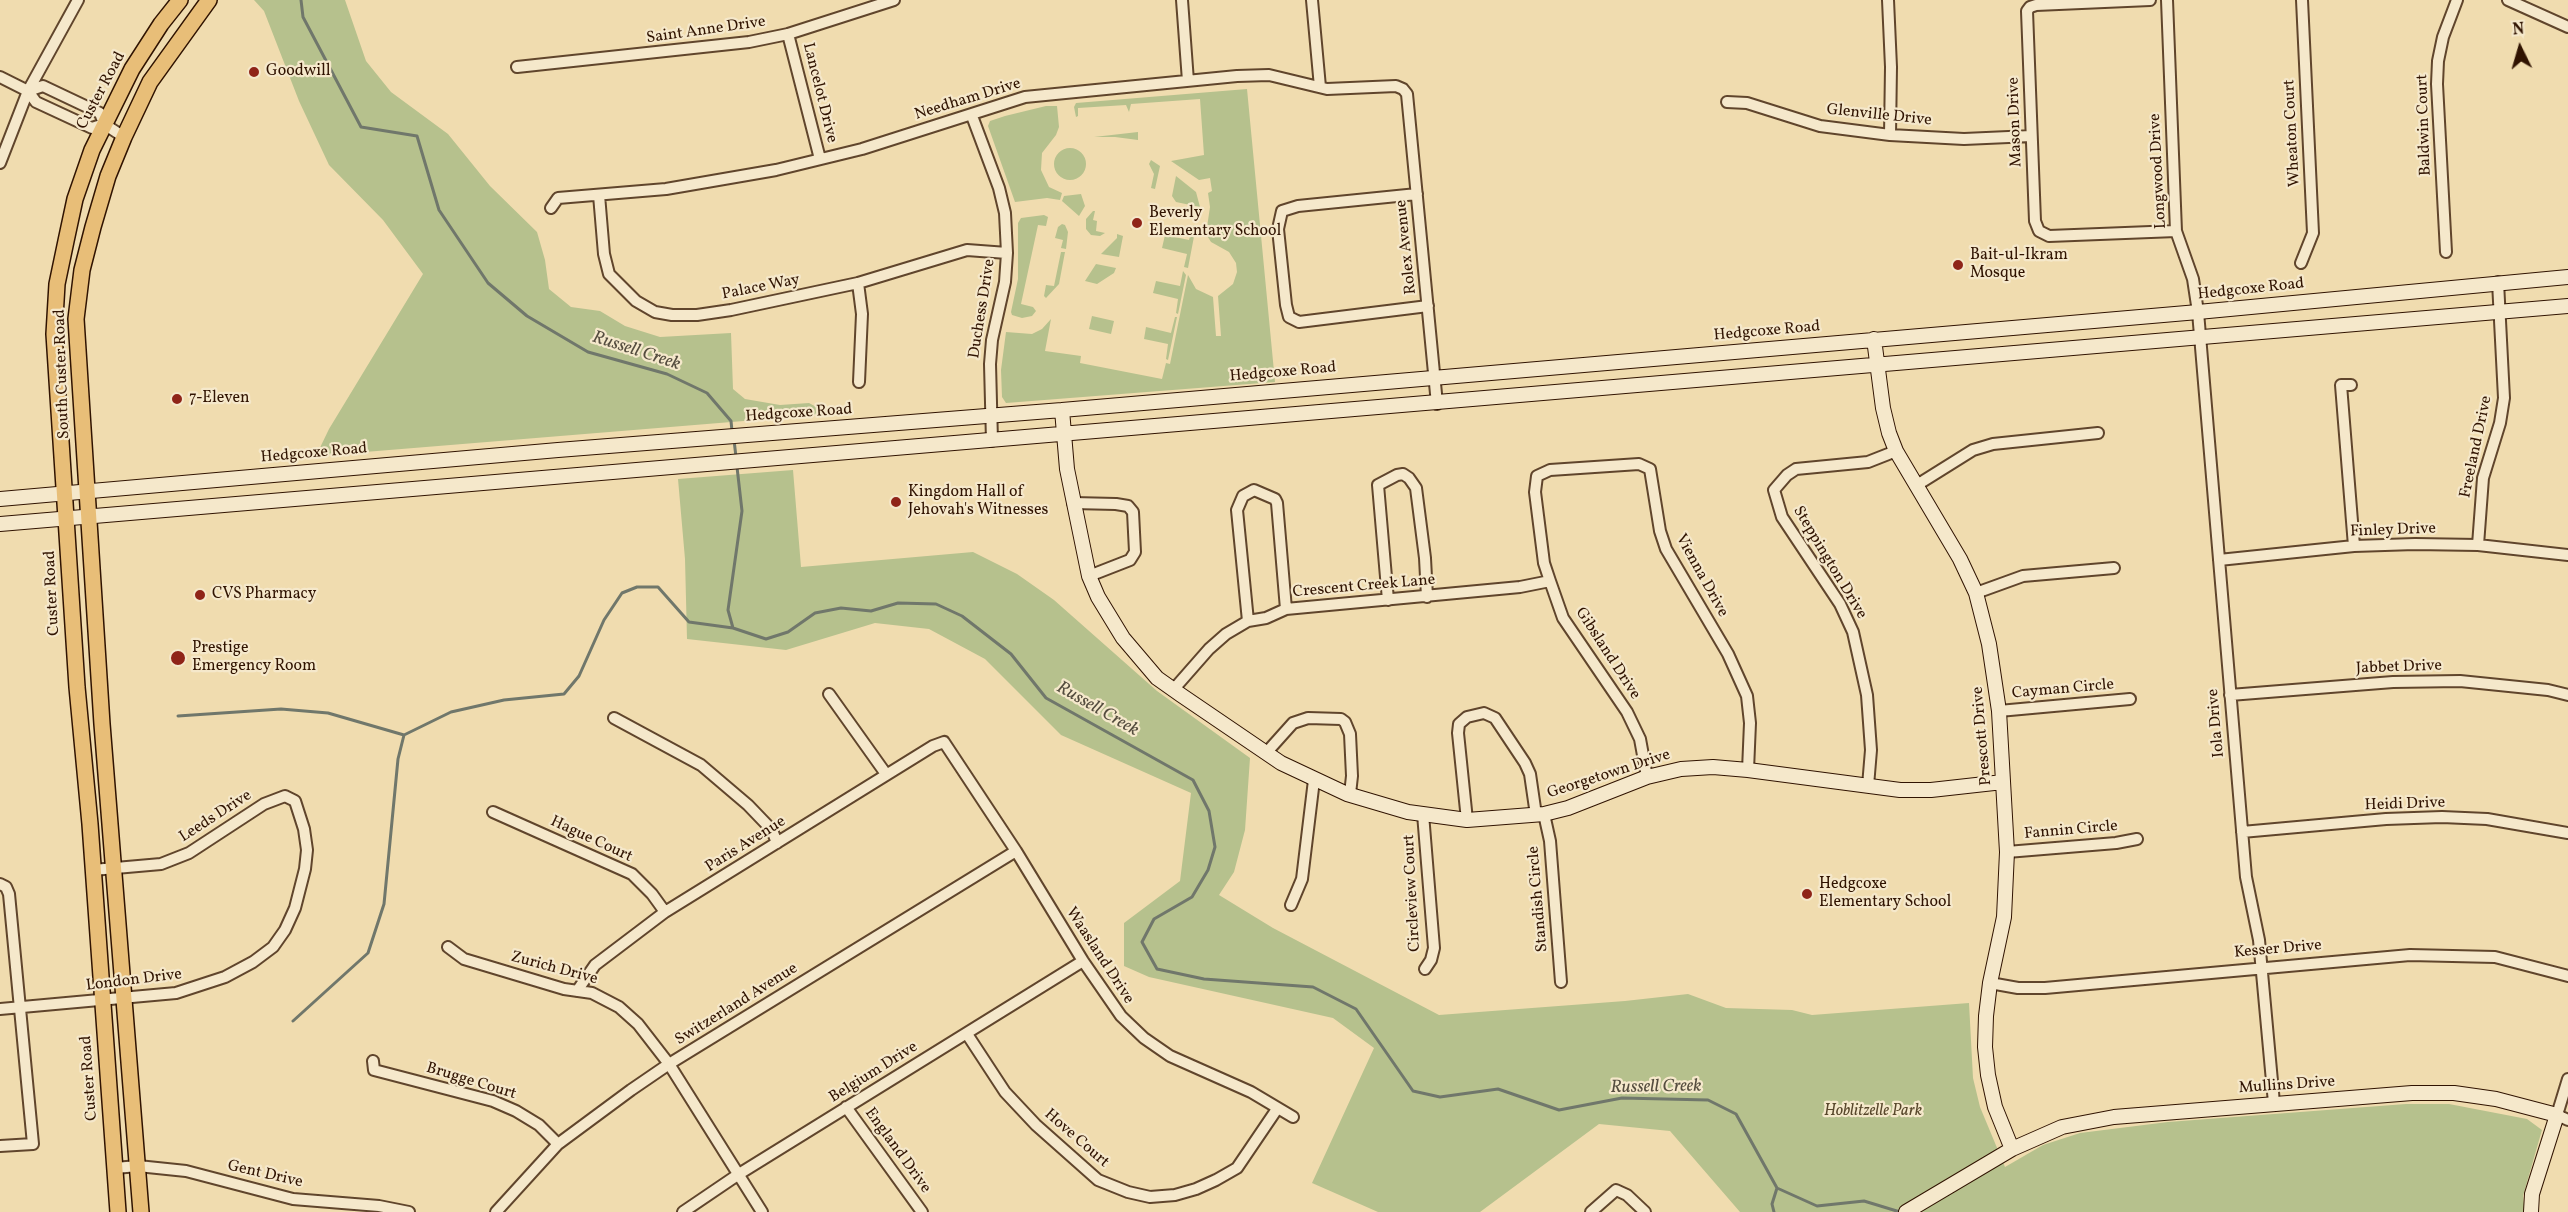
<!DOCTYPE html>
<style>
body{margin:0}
#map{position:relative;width:2568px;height:1212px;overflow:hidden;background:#f0dcaf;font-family:Vollkorn,serif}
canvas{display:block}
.north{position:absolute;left:2490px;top:18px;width:60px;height:60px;-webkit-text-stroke:4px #f5e8cb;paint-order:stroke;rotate:355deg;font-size:16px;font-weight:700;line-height:24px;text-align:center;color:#301301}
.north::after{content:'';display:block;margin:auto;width:21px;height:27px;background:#301301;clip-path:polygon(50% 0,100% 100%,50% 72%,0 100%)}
</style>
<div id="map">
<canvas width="2568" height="1212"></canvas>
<div class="north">N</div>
</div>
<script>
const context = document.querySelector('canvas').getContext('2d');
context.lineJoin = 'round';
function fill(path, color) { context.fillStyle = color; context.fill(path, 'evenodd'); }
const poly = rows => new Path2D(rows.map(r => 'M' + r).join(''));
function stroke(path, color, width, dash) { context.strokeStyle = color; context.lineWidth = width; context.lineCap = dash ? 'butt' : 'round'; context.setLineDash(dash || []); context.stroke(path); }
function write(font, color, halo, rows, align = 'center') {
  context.font = font + ' Vollkorn,serif'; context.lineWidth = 4.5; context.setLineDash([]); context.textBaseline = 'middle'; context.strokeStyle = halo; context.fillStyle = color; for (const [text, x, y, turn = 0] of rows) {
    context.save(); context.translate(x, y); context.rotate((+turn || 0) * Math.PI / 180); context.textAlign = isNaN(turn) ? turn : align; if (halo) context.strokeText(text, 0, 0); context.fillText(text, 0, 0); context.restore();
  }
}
fill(poly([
 [254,0,345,0,366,61,391,92,448,134,490,186,537,232,545,260,549,289,571,307,600,311,625,326,660,337,731,333,733,389,745,399,780,405,809,403,829,414,316,456,329,429,423,274,383,220,329,165,299,101,264,11],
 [1247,89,1275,382,1006,403,1002,397,1001,370,1006,332,1032,334,1042,329,1051,319,1045,351,1081,356,1080,363,1162,379,1166,363,1170,364,1188,275,1196,289,1213,297,1216,336,1221,336,1218,296,1233,284,1237,272,1236,263,1229,252,1211,242,1206,234,1210,207,1208,193,1212,191,1210,178,1199,180,1171,161,1204,155,1200,99,1131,104,1129,112,1126,105,1078,108,1078,116,1076,117,1074,107,1076,103],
 [1046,106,1057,106,1059,127,1056,135,1042,153,1041,170,1049,187,1062,193,1060,200,1047,198,1015,202,988,126,990,121,1005,116],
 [1138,132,1138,140,1115,137,1094,137],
 '1054 164a16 16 0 1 1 32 0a16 16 0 1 1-32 0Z',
 [1151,160,1160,166,1155,189,1151,188,1154,174,1149,164],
 [1176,176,1196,192,1200,207,1176,202,1172,196],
 [1081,194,1085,206,1079,216,1062,201,1064,196],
 [1093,211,1095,211,1093,220,1097,221,1096,231,1105,233,1100,236,1091,235,1086,229,1086,219],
 [1044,215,1048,217,1046,226,1038,225,1021,304,1033,307,1036,311,1032,316,1022,318,1012,315,1011,312,1018,279,1018,223,1021,218],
 [1062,224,1065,225,1068,232,1066,249,1061,248,1063,240,1055,238,1058,227],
 [1193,225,1196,226,1188,268,1184,267,1187,254,1162,248,1165,235,1189,240],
 [1117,234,1123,236,1119,257,1101,254,1117,238],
 [1061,252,1065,252,1059,284,1046,298,1044,296,1046,285,1054,286],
 [1096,264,1116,268,1114,273,1097,284,1085,281],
 [1183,271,1186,275,1178,314,1176,313,1178,299,1153,293,1156,281,1180,286],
 [1092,316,1114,321,1111,334,1089,329],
 [1175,317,1177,317,1168,360,1166,359,1168,344,1144,339,1146,327,1171,333],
 [793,470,801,567,973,552,1017,574,1054,600,1157,691,1250,758,1245,830,1234,872,1219,895,1273,928,1439,1015,1625,1001,1688,994,1726,1008,1792,1010,1812,1015,1969,1003,1973,1078,1980,1107,2005,1167,2043,1145,2080,1133,2168,1122,2406,1104,2449,1104,2527,1119,2542,1130,2523,1196,2525,1212,1740,1212,1670,1131,1599,1124,1480,1212,1378,1212,1312,1183,1374,1048,1333,1018,1149,977,1124,966,1124,923,1180,881,1191,793,1061,735,985,659,929,629,875,623,786,650,687,639,685,559,678,479]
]), '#b6c18d');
stroke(poly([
 [301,0,303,17,361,127,417,136,439,210,488,283,527,316,588,352,667,374,707,393,731,421,732,431],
 [734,440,736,457],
 [733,628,728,610,742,511,737,467],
 [178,716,281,709,328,713,404,735,451,712,504,700,564,694,579,676,604,620,622,593,637,587,658,587,689,622,733,628,766,639,788,632,815,613,841,608,871,611,898,603,936,604,962,616,1011,654,1046,698,1193,780,1209,811,1215,847,1208,870,1192,897,1154,919,1142,942,1157,969,1204,979,1313,987,1356,1009,1413,1091,1440,1097,1498,1089,1559,1110,1622,1098,1708,1100,1736,1114,1777,1188,1817,1206,1864,1201,1900,1212],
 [293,1021,368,953,384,904,398,759,404,735],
 [1774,1212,1772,1204,1777,1188]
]), '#70776b', 3);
const street = poly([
 [1182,0,1188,81],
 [1312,0,1320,87],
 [1888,0,1891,67,1890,135],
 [2150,0,2036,5,2030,7,2027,11,2035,221,2039,231,2049,236,2176,231],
 [2167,0,2176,231,2193,279,2198,312,2246,877,2259,940,2274,1103],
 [2508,0,2568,27],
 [788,34,820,159],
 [517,67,749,42,788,34,894,0],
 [0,77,28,91,36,102,92,128,104,124],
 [28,91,43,86,100,113,104,124,124,137],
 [1727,102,1747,103,1820,126,1890,135,1964,139,2031,136],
 [972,116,999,188,1005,213,1007,253,1005,282,992,340,990,364,992,441],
 [0,163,28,91,78,0],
 [1417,194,1298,206,1282,211,1278,229,1286,305,1289,317,1299,322,1428,306],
 [599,195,604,254,609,274,636,301,655,312,672,315,697,315,731,310,858,283,967,250,1007,253],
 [551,208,558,198,666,189,776,170,862,149,1025,97,1237,76,1269,75,1327,89,1396,86,1403,89,1407,94,1437,404],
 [2446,252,2437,84,2438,61,2443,37,2457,0],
 [2301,263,2313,233,2302,0],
 [858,283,862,314,859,382],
 [2351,385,2341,385,2354,546],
 [1917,485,1973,450,1993,444,2098,433],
 [1073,503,1116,504,1128,506,1133,512,1135,552,1130,560,1089,576],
 [2478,545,2483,478,2500,423,2504,398,2498,282],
 [2219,560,2354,546,2415,544,2478,545,2568,555],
 [1976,593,2023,576,2114,568],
 [1388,600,1378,485,1397,475,1403,474,1409,478,1416,488,1425,558,1427,597],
 [1248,621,1237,510,1243,496,1254,490,1275,499,1277,503,1286,609],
 [1173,690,1209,649,1226,634,1248,621,1266,618,1286,609,1520,587,1550,581],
 [829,694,886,774],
 [2230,695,2393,682,2460,681,2548,690,2568,695],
 [1999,711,2130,699],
 [614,718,701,765,748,805,772,830,777,843],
 [1267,752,1293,723,1308,718,1341,719,1345,722,1350,734,1352,776,1350,794],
 [1647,777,1640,739,1627,712,1563,618,1550,581,1544,563,1535,492,1537,476,1550,470,1639,464,1650,469,1660,531,1666,549,1728,654,1747,696,1750,723,1748,770],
 [1868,786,1871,750,1867,695,1853,632,1840,604,1782,517,1774,490,1787,475,1796,469,1868,462,1896,451],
 [493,812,632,874,652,894,665,912],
 [1423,814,1434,948,1431,960,1425,969],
 [1544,814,1550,841,1561,982],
 [1467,820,1458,733,1459,724,1467,717,1484,713,1495,718,1525,763,1530,774,1536,815],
 [2242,832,2386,819,2442,817,2487,819,2568,833],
 [2007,852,2116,843,2137,839],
 [0,884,6,887,9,894,33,1144,0,1146],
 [1291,905,1302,879,1314,780],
 [448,947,464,959,564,989,592,993,619,1007,638,1024,669,1064,762,1212],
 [1990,983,2018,988,2045,988,2410,955,2495,957,2568,976],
 [577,991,595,965,665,912,933,746,944,742,1016,851,1083,961,1121,1016,1144,1038,1170,1056,1251,1092,1293,1117],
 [0,1009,176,993,225,977,253,962,273,947,285,930,295,908,305,869,307,850,304,829,295,801,285,796,264,804,189,853,161,864,93,870],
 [967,1034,1005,1092,1036,1125,1098,1180,1128,1192,1150,1197,1175,1195,1196,1189,1216,1180,1237,1168,1277,1109],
 [373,1061,374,1070,493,1101,516,1111,539,1125,558,1144],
 [2568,1079,2557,1115,2568,1120],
 [846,1107,922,1212],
 [115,1168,138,1166,186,1171,293,1199,379,1206,409,1212],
 [496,1212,558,1144,631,1090,669,1064,1016,851],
 [683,1212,739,1174,1083,961],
 [1591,1212,1616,1190,1627,1195,1645,1212]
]);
const secondary = poly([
 [1874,339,1883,408,1889,433,1896,451,1960,559,1976,593,1989,644,1999,711,2007,852,2004,917,1990,983,1986,1016,1985,1047,1988,1075,1995,1107,2012,1149],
 [1062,410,1067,469,1089,576,1098,597,1123,638,1157,678,1181,695,1281,763,1347,794,1408,812,1467,820,1544,814,1568,808,1647,777,1681,769,1713,767,1748,770,1900,790,1931,790,2003,782],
 [0,499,558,450,1062,410,2198,312,2568,277],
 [0,524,2568,306],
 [1906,1212,2012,1149,2062,1127,2114,1117,2412,1093,2454,1093,2496,1099,2557,1115,2532,1194,2531,1212]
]);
const primary = poly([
 [118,1212,90,824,77,687,54,334,57,284,66,241,75,199,92,150,132,69,161,24,180,0],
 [141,1212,102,724,76,319,82,270,93,227,108,176,124,137,150,82,209,0]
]);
stroke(street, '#60452c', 14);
stroke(secondary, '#301301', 16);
stroke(primary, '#301301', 18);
stroke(street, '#f5e8cb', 10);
stroke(secondary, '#f5e8cb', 14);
stroke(primary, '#e8be78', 15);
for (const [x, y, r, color] of [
 [254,72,6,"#8f2418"],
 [1137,223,6,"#8f2418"],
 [1958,265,6,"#8f2418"],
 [177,399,6,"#8f2418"],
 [896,502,6,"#8f2418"],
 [200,595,6,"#8f2418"],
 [178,658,8,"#8f2418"],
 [1807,894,6,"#8f2418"]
]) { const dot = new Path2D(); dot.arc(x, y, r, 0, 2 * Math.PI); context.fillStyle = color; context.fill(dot); stroke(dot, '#f5e8cb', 2); }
write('16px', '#301301', '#f5e8cb', [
 ["Saint Anne Drive",706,31,-8],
 ["Custer Road",102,91,-62],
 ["Lancelot Drive",819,93,76],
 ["Needham Drive",968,100,-17],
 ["Glenville Drive",1879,116,6],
 ["Mason Drive",2016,122,-92],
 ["Baldwin Court",2425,125,-92],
 ["Wheaton Court",2293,133,-93],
 ["Longwood Drive",2159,171,-93],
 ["Rolex Avenue",1407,247,-96],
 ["Palace Way",761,288,-11],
 ["Hedgcoxe Road",2251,290,-6],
 ["Duchess Drive",983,309,-81],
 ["Hedgcoxe Road",1767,332,-5],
 ["Hedgcoxe Road",1283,373,-5],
 ["South Custer Road",63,374,-92],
 ["Hedgcoxe Road",799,414,-4],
 ["Freeland Drive",2477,447,-78],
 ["Hedgcoxe Road",314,454,-5],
 ["Finley Drive",2393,531,-2],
 ["Steppington Drive",1829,563,59],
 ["Vienna Drive",1701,576,61],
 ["Crescent Creek Lane",1364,587,-5],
 ["Custer Road",53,593,-93],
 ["Gibsland Drive",1607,654,57],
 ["Jabbet Drive",2399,668,-2],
 ["Cayman Circle",2063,690,-5],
 ["Iola Drive",2217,723,-95],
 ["Prescott Drive",1983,736,-95],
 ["Georgetown Drive",1609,775,-18],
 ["Heidi Drive",2405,805,-2],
 ["Leeds Drive",216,817,-33],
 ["Fannin Circle",2071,831,-5],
 ["Hague Court",591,840,25],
 ["Paris Avenue",746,845,-32],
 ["Circleview Court",1413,893,-93],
 ["Standish Circle",1539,899,-95],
 ["Kesser Drive",2278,950,-5],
 ["Waasland Drive",1099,956,57],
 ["Zurich Drive",554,969,15],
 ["London Drive",134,981,-7],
 ["Switzerland Avenue",737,1005,-32],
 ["Belgium Drive",874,1073,-32],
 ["Custer Road",90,1078,-94],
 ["Brugge Court",471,1082,17],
 ["Mullins Drive",2287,1086,-4],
 ["Hove Court",1076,1139,41],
 ["England Drive",897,1151,54],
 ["Gent Drive",265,1175,13]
]);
write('16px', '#301301', '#f5e8cb', [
 ["Goodwill",266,72],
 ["Beverly",1149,214],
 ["Elementary School",1149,232],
 ["Bait-ul-Ikram",1970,256],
 ["Mosque",1970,274],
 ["7-Eleven",189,399],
 ["Kingdom Hall of",908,493],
 ["Jehovah's Witnesses",908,511],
 ["CVS Pharmacy",212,595],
 ["Prestige",192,649],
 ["Emergency Room",192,667],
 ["Hedgcoxe",1819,885],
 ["Elementary School",1819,903]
], 'left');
write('italic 16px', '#58472b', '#f5e8cb', [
 ["Hoblitzelle Park",1873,1112]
]);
write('italic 18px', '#554d3f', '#f5e8cb', [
 ["Russell Creek",636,352,18],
 ["Russell Creek",1097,710,30],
 ["Russell Creek",1656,1088,-1]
]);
</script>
